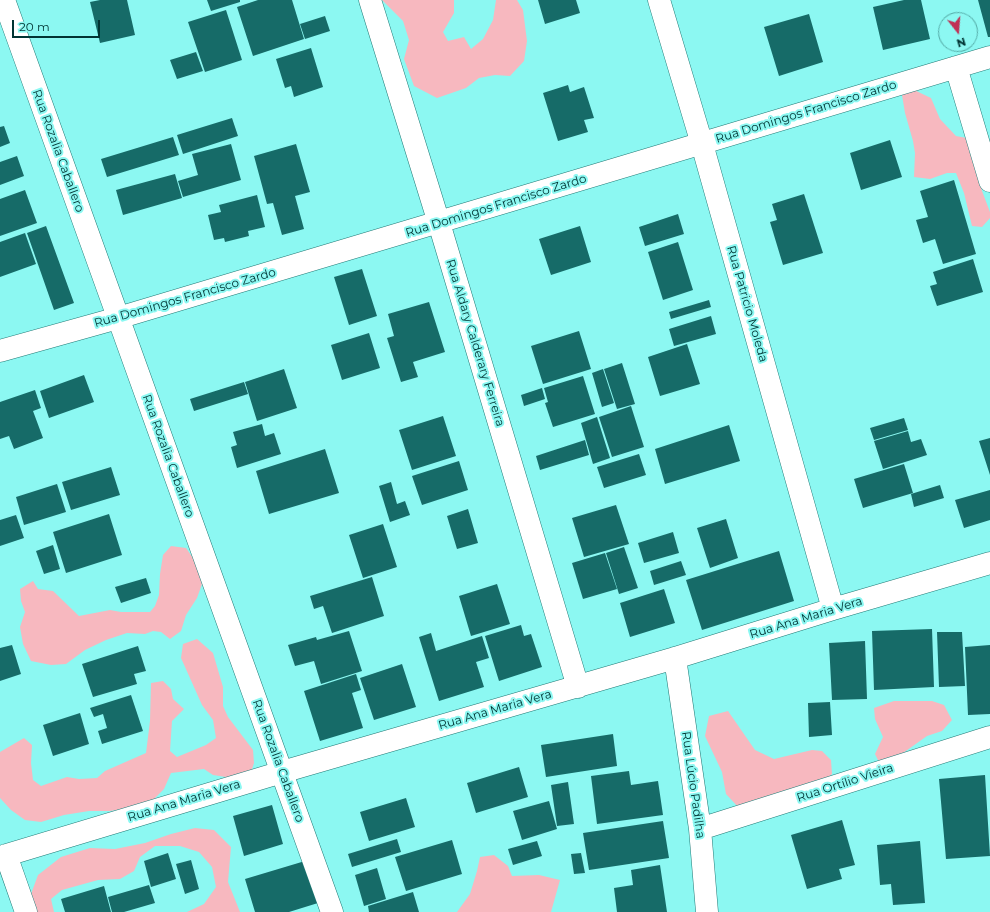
<!DOCTYPE html>
<meta charset="utf-8">
<style>
body{margin:0}
#map{position:relative;width:990px;height:912px;overflow:hidden;background:#8cf8f2;font-family:Montserrat,sans-serif}
canvas{display:block}
.north{position:absolute;left:938px;top:12px;width:40px;height:40px;box-sizing:border-box;background:#8cf8f2;border:1px solid #54aaa6;border-radius:50%;rotate:163deg;font-size:11px;font-weight:700;line-height:16px;text-align:center;color:#013433}
.north::after{content:'';display:block;margin:auto;width:14px;height:18px;background:#c03055;clip-path:polygon(50% 0,100% 100%,50% 72%,0 100%)}
.scale{position:absolute;left:12px;top:20px;width:88px;height:18px;box-sizing:border-box;border:2px solid #013433;border-top:0;padding-left:5px;font-size:12px;line-height:14px;white-space:nowrap;color:#013433;-webkit-text-stroke:3px #8cf8f2;paint-order:stroke}
</style>
<div id="map">
<canvas width="990" height="912"></canvas>
<div class="north">N</div>
<div class="scale">20 m</div>
</div>
<script>
const context = document.querySelector('canvas').getContext('2d');
context.lineJoin = 'round';
function fill(path, color) { context.fillStyle = color; context.fill(path, 'evenodd'); }
const poly = rows => new Path2D(rows.map(r => 'M' + r).join(''));
function stroke(path, color, width, dash) { context.strokeStyle = color; context.lineWidth = width; context.lineCap = dash ? 'butt' : 'round'; context.setLineDash(dash || []); context.stroke(path); }
function write(font, color, halo, rows, align = 'center') {
  context.font = font + ' Montserrat,sans-serif'; context.lineWidth = 4; context.setLineDash([]); context.textBaseline = 'middle'; context.strokeStyle = halo; context.fillStyle = color; for (const [text, x, y, turn = 0] of rows) {
    context.save(); context.translate(x, y); context.rotate((+turn || 0) * Math.PI / 180); context.textAlign = isNaN(turn) ? turn : align; if (halo) context.strokeText(text, 0, 0); context.fillText(text, 0, 0); context.restore();
  }
}
fill(poly([
 [382,0,454,0,454,13,443,32,448,41,464,37,471,49,483,39,493,20,496,0,517,0,523,10,527,41,524,61,510,76,495,75,479,78,466,88,437,98,414,86,404,59,409,40,403,21],
 [912,89,931,98,940,119,956,136,972,139,982,191,990,212,990,218,982,227,972,226,964,193,956,173,947,173,930,179,914,177,915,153,913,141,905,113,902,95],
 [171,546,186,548,198,565,202,584,197,598,186,615,181,631,170,639,161,632,153,631,145,634,127,633,106,640,85,650,66,664,51,665,31,661,23,644,20,627,25,612,21,601,20,589,33,581,38,589,53,591,79,616,110,610,121,612,150,612,155,606,159,595,160,574,163,555],
 [197,639,213,653,223,687,223,706,228,717,253,750,254,763,250,775,239,779,213,775,204,769,171,773,164,789,151,802,135,807,110,811,89,811,64,815,41,822,25,820,11,810,0,798,0,752,24,738,32,745,31,763,33,780,41,786,67,777,79,779,97,778,105,771,146,753,150,721,151,683,163,681,171,689,173,699,184,709,172,721,170,751,177,757,206,745,216,738,213,720,202,705,181,658,183,644],
 [894,701,932,701,944,705,952,720,942,731,927,736,882,768,875,754,883,737,875,719,874,708],
 [728,711,755,750,774,759,812,750,822,751,831,760,832,774,821,784,739,808,726,794,722,772,705,736,709,716],
 [195,828,214,830,231,847,228,882,240,912,187,912,204,904,216,887,212,867,199,852,180,846,155,846,140,857,134,871,120,879,98,880,62,890,51,899,54,912,35,912,31,894,38,875,61,857,90,848,115,849,145,843,171,834],
 [494,855,508,866,512,876,539,875,560,880,551,912,457,912,470,894,477,871,480,857]
]), '#f7b8bf');
fill(poly([
 [100,0,127,0,135,35,100,43,90,2],
 [207,0,240,0,240,2,211,11],
 [258,0,292,0,304,39,253,56,237,7],
 [538,0,576,0,580,13,545,24],
 [904,0,921,0,930,39,883,50,873,7],
 [978,0,990,0,990,37,988,37],
 [226,10,242,60,205,72,188,22],
 [809,14,823,62,779,76,764,27],
 [325,16,330,31,305,39,300,24],
 [311,48,323,87,294,97,291,86,285,88,276,59],
 [196,52,203,71,177,79,170,60],
 [568,85,570,92,584,87,594,118,584,120,588,132,558,141,543,93],
 [232,118,238,136,183,154,177,135],
 [4,126,10,143,0,147,0,127],
 [173,137,179,155,107,177,101,159],
 [890,140,902,177,861,190,850,153],
 [231,144,241,180,183,197,178,181,198,175,192,154],
 [296,144,310,192,295,196,304,229,282,235,273,203,267,204,254,156],
 [17,156,24,176,0,185,0,162],
 [175,174,182,198,123,215,116,190],
 [954,180,976,254,943,264,935,239,923,243,916,220,928,217,920,191],
 [25,190,37,223,0,236,0,199],
 [804,194,823,253,783,265,770,222,777,220,772,204],
 [257,195,265,227,248,231,249,236,225,242,224,238,214,240,208,215,221,212,219,205],
 [678,214,684,234,645,246,639,227],
 [46,226,74,303,54,310,27,233],
 [580,226,591,262,551,275,539,239],
 [25,233,36,264,0,277,0,242],
 [678,242,693,290,663,300,648,252],
 [973,259,983,292,937,306,930,286,937,284,933,272],
 [362,269,377,316,349,325,334,277],
 [709,300,711,307,671,319,669,312],
 [429,302,445,352,413,362,418,377,401,382,387,338,394,336,388,314],
 [711,316,716,334,674,346,669,329],
 [579,331,591,369,543,384,531,346],
 [369,333,380,368,342,380,331,345],
 [687,344,700,384,660,396,648,357],
 [622,363,635,404,617,409,604,369],
 [284,369,297,408,257,421,245,382],
 [603,369,614,403,602,407,592,373],
 [84,375,94,402,49,418,40,391],
 [583,376,595,414,553,427,545,403,548,402,544,388],
 [244,382,248,394,194,411,190,399],
 [542,388,545,399,524,406,521,395],
 [35,390,41,408,33,411,43,438,14,449,9,436,0,439,0,402],
 [631,406,644,447,612,457,599,417],
 [443,416,456,456,412,470,399,430],
 [597,417,610,458,593,464,581,423],
 [904,418,908,430,874,440,870,428],
 [262,424,265,436,274,433,281,454,237,468,231,447,237,445,233,432],
 [729,425,740,461,665,484,655,449],
 [908,431,911,442,921,439,927,455,883,469,874,441],
 [990,438,990,475,979,441],
 [585,440,589,455,540,470,536,456],
 [325,449,339,493,269,514,256,471],
 [639,454,646,475,604,488,597,467],
 [459,461,468,490,422,505,412,476],
 [904,464,913,493,863,508,854,479],
 [111,467,120,495,71,510,62,482],
 [391,482,397,504,405,501,410,515,390,522,379,486],
 [57,484,66,512,24,525,16,497],
 [940,485,944,498,914,507,911,494],
 [990,490,990,520,964,528,955,500],
 [616,505,629,544,584,557,572,518],
 [468,509,478,543,457,549,447,516],
 [109,514,122,555,66,573,53,532],
 [16,515,24,538,0,546,0,520],
 [726,519,738,558,710,568,697,528],
 [383,524,397,567,363,578,349,535],
 [673,532,679,553,644,563,638,543],
 [53,545,60,569,44,574,36,551],
 [624,547,638,588,619,594,606,553],
 [779,551,794,601,702,630,686,580],
 [605,553,617,589,583,599,572,563],
 [681,561,686,575,654,585,650,571],
 [372,577,384,616,332,633,323,606,314,609,310,596],
 [146,578,151,593,121,603,115,587],
 [497,584,510,624,471,636,459,596],
 [664,589,675,623,630,637,620,603],
 [521,625,524,636,531,634,542,667,499,681,485,636],
 [932,629,934,687,874,690,872,631],
 [349,631,362,671,321,684,314,661,295,666,288,645,316,637,317,640],
 [937,632,962,632,965,686,939,687],
 [431,633,436,651,482,636,489,658,476,662,484,687,439,701,419,637],
 [865,641,867,699,832,700,829,643],
 [12,645,21,674,0,681,0,648],
 [990,645,990,714,968,715,965,647],
 [138,646,146,671,134,674,137,684,93,697,82,664],
 [402,664,416,707,374,720,360,678],
 [356,674,361,690,352,693,363,728,320,741,304,691],
 [131,695,143,731,102,744,98,731,107,728,103,714,94,717,90,708],
 [830,702,832,735,809,737,808,703],
 [80,713,89,744,53,756,43,725],
 [613,734,617,766,546,777,541,745],
 [519,767,528,797,476,813,467,783],
 [629,771,631,785,658,781,663,815,597,824,591,776],
 [985,775,990,856,946,859,939,779],
 [568,782,574,824,557,826,551,785],
 [406,798,415,827,369,841,360,812],
 [549,801,557,829,522,840,513,811],
 [272,805,283,844,244,856,233,816],
 [842,820,855,865,839,869,842,879,807,889,791,835],
 [663,821,669,858,589,870,583,833],
 [397,839,401,852,352,867,348,854],
 [452,840,462,874,406,891,395,857],
 [537,841,542,856,513,865,508,849],
 [920,841,925,903,893,905,891,884,880,885,877,845],
 [168,853,176,879,151,887,144,861],
 [581,853,585,873,574,874,571,854],
 [191,860,199,889,185,894,176,864],
 [305,861,318,903,289,912,255,912,245,879],
 [660,865,667,912,617,912,614,888,633,885,631,870],
 [377,868,386,899,364,906,355,875],
 [149,885,155,903,124,912,112,912,108,897],
 [104,886,111,912,65,912,61,899],
 [413,892,419,912,369,912,368,906]
]), '#166b68');
const minor = poly([
 [4,0,332,912],
 [370,0,439,223,578,687],
 [659,0,702,144,833,609],
 [956,67,990,181],
 [0,351,118,318,990,57],
 [675,658,700,829,707,912],
 [700,829,990,737],
 [6,855,26,912],
 [0,857,282,772,675,658,833,609,990,563]
]);
stroke(minor, '#227a76', 23);
stroke(minor, '#fff', 22);
write('12px', '#013433', '#8cf8f2', [
 ["Rua Domingos Francisco Zardo",806,112,-17],
 ["Rua Rozalia Caballero",58,151,70],
 ["Rua Domingos Francisco Zardo",496,206,-17],
 ["Rua Domingos Francisco Zardo",185,298,-16],
 ["Rua Patricio Moleda",747,304,74],
 ["Rua Aldary Calderary Ferreira",475,343,73],
 ["Rua Rozalia Caballero",168,456,70],
 ["Rua Ana Maria Vera",806,618,-17],
 ["Rua Ana Maria Vera",495,710,-16],
 ["Rua Rozalia Caballero",278,761,70],
 ["Rua Ortílio Vieira",845,783,-18],
 ["Rua Lúcio Padilha",693,785,82],
 ["Rua Ana Maria Vera",184,801,-17]
]);
</script>
